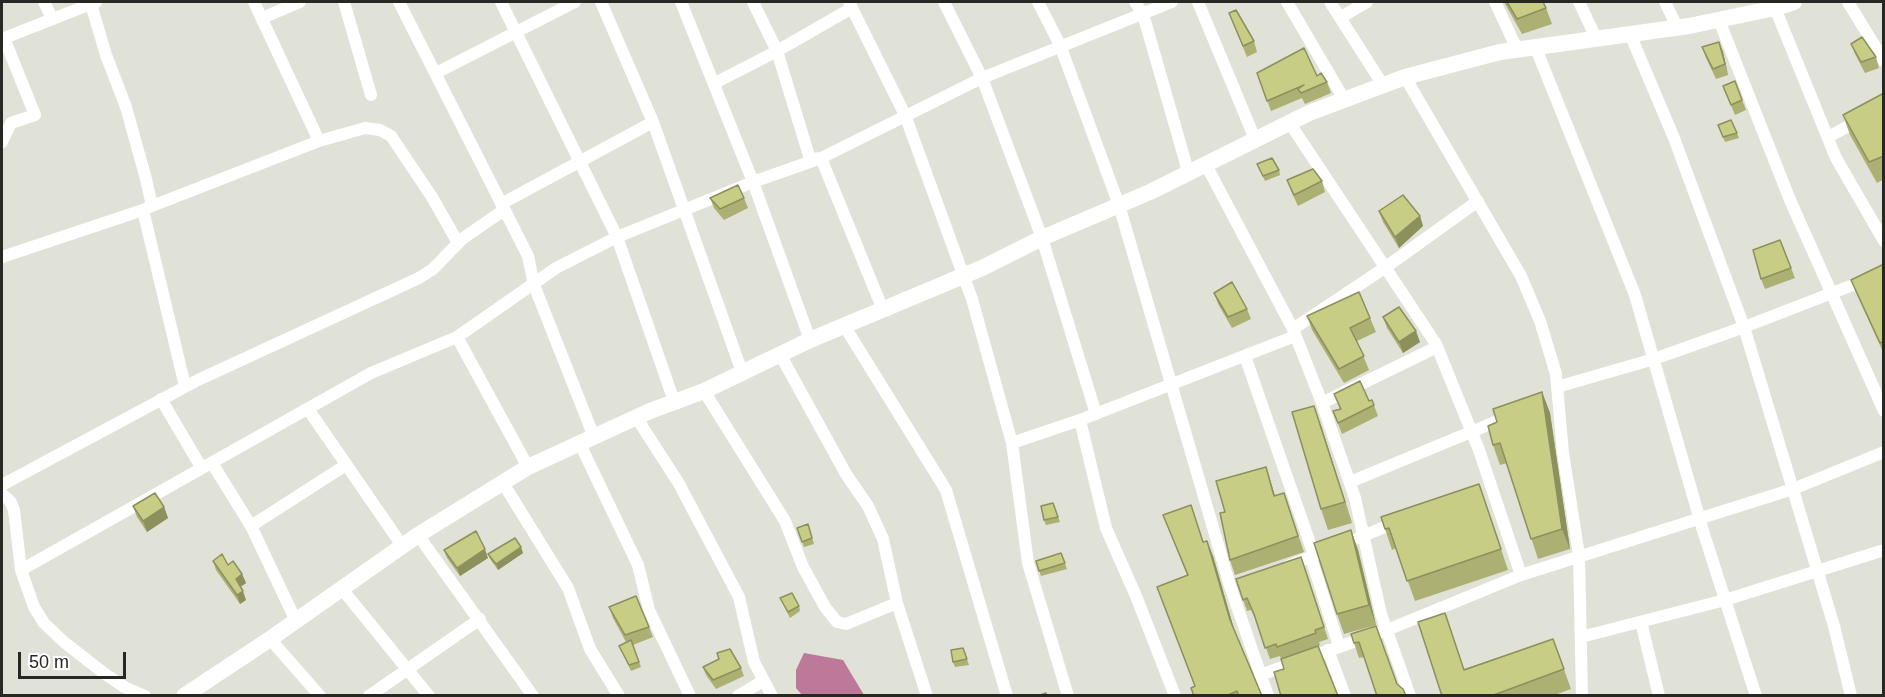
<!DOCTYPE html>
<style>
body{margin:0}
#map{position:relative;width:1885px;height:697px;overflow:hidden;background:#e0e1d7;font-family:Arial,sans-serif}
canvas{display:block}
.frame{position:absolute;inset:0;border:3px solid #272824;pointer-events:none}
.scale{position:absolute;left:18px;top:652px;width:108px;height:27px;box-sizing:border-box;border:3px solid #272824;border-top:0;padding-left:8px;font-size:18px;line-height:21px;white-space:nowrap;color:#272824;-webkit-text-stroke:4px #fff;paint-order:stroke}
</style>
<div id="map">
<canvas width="1885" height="697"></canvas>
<div class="frame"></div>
<div class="scale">50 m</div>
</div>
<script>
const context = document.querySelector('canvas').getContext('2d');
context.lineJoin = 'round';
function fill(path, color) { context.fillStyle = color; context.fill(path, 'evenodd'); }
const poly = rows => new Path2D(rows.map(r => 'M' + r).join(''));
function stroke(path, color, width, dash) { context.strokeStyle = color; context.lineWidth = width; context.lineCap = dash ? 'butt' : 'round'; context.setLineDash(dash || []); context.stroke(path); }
fill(poly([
 [804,653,843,660,864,695,802,695,796,688,796,670]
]), '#bc799a');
stroke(poly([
 [44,2,52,18],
 [254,2,319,141],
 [344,2,371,95],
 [399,2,528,256,534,285,594,437],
 [501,2,617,237,674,401],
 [601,2,653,122,742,372],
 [681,2,753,182,810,340],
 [753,2,777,51,852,8],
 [849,2,905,115,972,299,1012,443,1028,563,1068,696],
 [944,2,982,78,1042,238,1096,414],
 [1038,2,1060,45,1119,205,1230,586,1268,696],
 [1135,2,1143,14,1188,171],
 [1198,2,1255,139],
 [1287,2,1344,99],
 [1330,2,1383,85],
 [1495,2,1517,49],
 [1579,2,1596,38],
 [1665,2,1677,27],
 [1848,2,1884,61],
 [91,4,106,55,126,107,146,179,152,206,143,210,185,386],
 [1775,8,1836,158,1884,241],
 [1341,17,1367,2],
 [262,18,300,2],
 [1719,20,1790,200,1884,411],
 [1630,34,1674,138,1744,327,1834,626,1851,696],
 [2,39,96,2],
 [1535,46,1635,295,1704,534,1756,696],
 [436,73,575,2],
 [1405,77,1521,276,1540,321,1556,374,1563,453,1579,555,1582,696],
 [715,83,777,51,810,159,821,158,883,310],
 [1289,122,1436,344,1479,450,1521,575],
 [1828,137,1884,107],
 [2,142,11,123,35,115,4,38],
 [1205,163,1293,329,1322,403,1355,498,1381,614,1410,696],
 [501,204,653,122],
 [152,206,319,141,365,128,380,130,391,136,432,197,458,243],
 [2,257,143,210],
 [845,327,946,490,1007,696],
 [1293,329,1386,267,1478,201],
 [457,337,528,467],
 [781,356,846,474,868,506,883,539,897,603,927,696],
 [1245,356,1314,555],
 [1557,387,1654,359,1744,327,1884,273],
 [704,391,785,521,803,567,825,607,837,622,846,624,897,603],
 [161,399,201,467],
 [1322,403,1437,347],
 [308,409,403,547],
 [636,417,678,482,739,597,754,662,772,696],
 [1080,420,1106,528,1136,596,1175,696],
 [1012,443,1080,420,1295,336],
 [580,444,638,565,649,610,690,696],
 [212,463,251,526,296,621],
 [1350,482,1512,415],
 [503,483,568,588,590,649,619,696],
 [2,485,198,380,419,278,433,269,462,239,504,210],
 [2,494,10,501,14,510,21,570,34,607,44,623,64,642,105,674,126,688,145,696],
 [251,526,346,465],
 [418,535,533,696],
 [1358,538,1397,522],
 [1311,558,1339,646],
 [1288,566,1330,549],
 [21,570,371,373,457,337,556,268,617,237,753,182,821,158,982,78,1172,2],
 [342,589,429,696],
 [1641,622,1659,696],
 [1581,637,1725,600,1884,550],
 [270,639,320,696],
 [1328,650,1345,696],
 [1260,675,1387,630,1521,575,1793,489,1884,452],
 [369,696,480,619],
 [738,696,763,681]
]), '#fff', 12);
stroke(poly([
 [184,696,270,639,418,535,528,467,650,411,704,391,810,340,982,268,1042,238,1150,192,1309,113,1405,77,1500,52,1689,26,1775,8,1794,2]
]), '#fff', 16);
fill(poly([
 [1504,2,1543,2,1546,8,1552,24,1522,34],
 [1229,13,1254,41,1257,52,1247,57],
 [1719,42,1723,52,1728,75,1716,79,1706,58,1702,47],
 [1851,44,1876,57,1879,68,1865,73,1855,54],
 [1257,73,1317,76,1327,82,1331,93,1305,104,1302,98,1271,111],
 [1735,81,1746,110,1735,115,1723,86],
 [1884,93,1884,179,1877,183,1850,135,1843,115],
 [1718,125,1737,133,1739,138,1725,142],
 [1257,164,1279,170,1280,175,1265,181],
 [1287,180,1322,181,1325,192,1298,206,1291,191],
 [710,198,744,198,748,208,724,220,714,208],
 [1379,211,1420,216,1423,226,1399,248,1383,222],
 [1780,240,1795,278,1765,289,1761,279],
 [1884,264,1884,354,1857,295,1851,280],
 [1214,293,1247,309,1251,319,1232,328,1218,304],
 [1307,316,1370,318,1376,332,1357,341,1369,370,1344,383,1312,330],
 [1383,317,1420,342,1403,353,1387,328],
 [1542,392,1550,413,1570,549,1538,559,1507,463,1500,465,1493,445,1497,422],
 [1334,394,1369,401,1372,400,1378,416,1342,434,1333,411,1340,409],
 [1321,426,1352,523,1328,530,1321,509],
 [1266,467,1275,496,1284,493,1304,552,1235,575,1230,560,1225,512],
 [1053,503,1060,522,1046,525,1044,520],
 [1486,504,1508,570,1415,601,1396,548,1392,550,1381,517],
 [133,506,164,507,168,518,147,532,137,517],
 [1163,515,1203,542,1213,556,1234,629,1262,696,1193,696,1195,686,1187,575],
 [808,524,814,544,804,547,797,528],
 [1351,530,1358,550,1376,625,1344,634,1337,614],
 [521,547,523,553,498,570,490,559,488,554],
 [444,550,488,558,460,576,447,558],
 [1061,553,1067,569,1041,576,1036,561],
 [1301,557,1328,639,1319,642,1320,645,1284,669,1280,656,1270,659,1257,623,1251,610,1247,611,1236,579],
 [213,561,228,565,242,574,246,583,240,587,246,600,240,604,216,570],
 [780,598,799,606,800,611,790,618],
 [609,607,649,627,653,637,633,645,641,667,631,671,619,646,626,642,613,618],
 [1351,634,1397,684,1364,657,1359,658],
 [1553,639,1571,689,1552,696,1442,696,1464,669],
 [963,648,969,665,955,667,953,662],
 [703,667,741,668,744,676,716,689,706,675]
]), '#acb072');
fill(poly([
 [1719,42,1723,52,1728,75],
 [1420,216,1423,226,1399,248,1395,237],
 [1416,331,1420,342,1403,353,1399,342],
 [1542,392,1550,413,1570,549,1562,529],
 [1314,406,1321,426,1352,523,1345,502],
 [1266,467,1271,483,1280,512,1274,496],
 [164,507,168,518,147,532,143,521],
 [1351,530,1358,550,1376,625,1369,605],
 [1207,541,1213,556,1236,636,1230,620],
 [521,547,523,553,498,570,496,564],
 [485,549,488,558,460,576,457,568],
 [242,574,246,583,239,588,236,579],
 [243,591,246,600,240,604,237,595]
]), '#8c905d');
const building = poly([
 [1507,2,1543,2,1546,8,1517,19,1507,2],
 [1236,10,1254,41,1243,46,1229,13,1236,10],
 [1862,37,1876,57,1861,62,1851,44,1862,37],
 [1719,42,1725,64,1713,69,1702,47,1719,42],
 [1304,48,1317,76,1321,73,1327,82,1301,93,1298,89,1304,85,1267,101,1257,73,1304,48],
 [1735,81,1742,100,1731,105,1723,86,1735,81],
 [1884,93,1884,156,1869,162,1843,115,1884,93],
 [1731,120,1737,133,1723,137,1718,125,1731,120],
 [1272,158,1279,170,1263,176,1257,164,1272,158],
 [1313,169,1322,181,1294,195,1287,180,1313,169],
 [738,185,744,198,720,209,710,198,738,185],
 [1403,195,1420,216,1395,237,1379,211,1403,195],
 [1780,240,1791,268,1761,279,1753,250,1780,240],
 [1884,264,1884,341,1880,343,1851,280,1884,264],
 [1232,282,1247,309,1228,317,1214,293,1232,282],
 [1359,292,1370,318,1350,328,1364,356,1339,369,1307,316,1359,292],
 [1399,307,1416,331,1399,342,1383,317,1399,307],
 [1360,381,1369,401,1372,400,1374,405,1338,423,1333,411,1341,409,1334,394,1360,381],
 [1542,392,1562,529,1531,539,1500,443,1493,445,1488,426,1497,422,1493,409,1542,392],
 [1314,406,1345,502,1321,509,1292,412,1314,406],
 [1266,467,1274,496,1284,493,1298,536,1230,560,1220,513,1225,512,1216,481,1266,467],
 [1479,484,1501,549,1407,581,1389,528,1385,529,1381,517,1479,484],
 [155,493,164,507,143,521,133,506,155,493],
 [1053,503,1058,517,1044,520,1041,506,1053,503],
 [1191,505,1203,542,1207,541,1230,620,1262,696,1239,696,1237,691,1226,696,1194,696,1191,688,1195,686,1157,587,1188,575,1163,515,1191,505],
 [808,524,812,538,802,542,797,528,808,524],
 [1351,530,1369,605,1337,614,1314,543,1351,530],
 [476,531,485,549,457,568,444,550,476,531],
 [515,538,521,547,496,564,488,554,515,538],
 [1061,553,1065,563,1039,571,1036,561,1061,553],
 [222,554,228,565,233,561,242,574,236,579,243,591,237,595,213,561,222,554],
 [1301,557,1324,627,1315,630,1316,633,1277,647,1276,644,1265,648,1254,614,1247,598,1243,600,1236,579,1301,557],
 [792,593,799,606,788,612,780,598,792,593],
 [636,596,649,627,625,635,609,607,636,596],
 [1445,613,1464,670,1553,639,1564,669,1491,696,1442,696,1418,622,1445,613],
 [1376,626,1397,684,1403,689,1406,696,1377,696,1359,642,1354,643,1351,634,1376,626],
 [631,640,639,662,629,665,619,646,631,640],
 [1318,646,1338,696,1281,696,1274,672,1284,669,1281,659,1318,646],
 [963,648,967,659,953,662,951,650,963,648],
 [730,649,741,668,713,680,703,667,719,659,717,653,730,649],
 [1046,693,1046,696,1037,696,1046,693]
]);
fill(building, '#c8cd85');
stroke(building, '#8c905d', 1.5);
</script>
